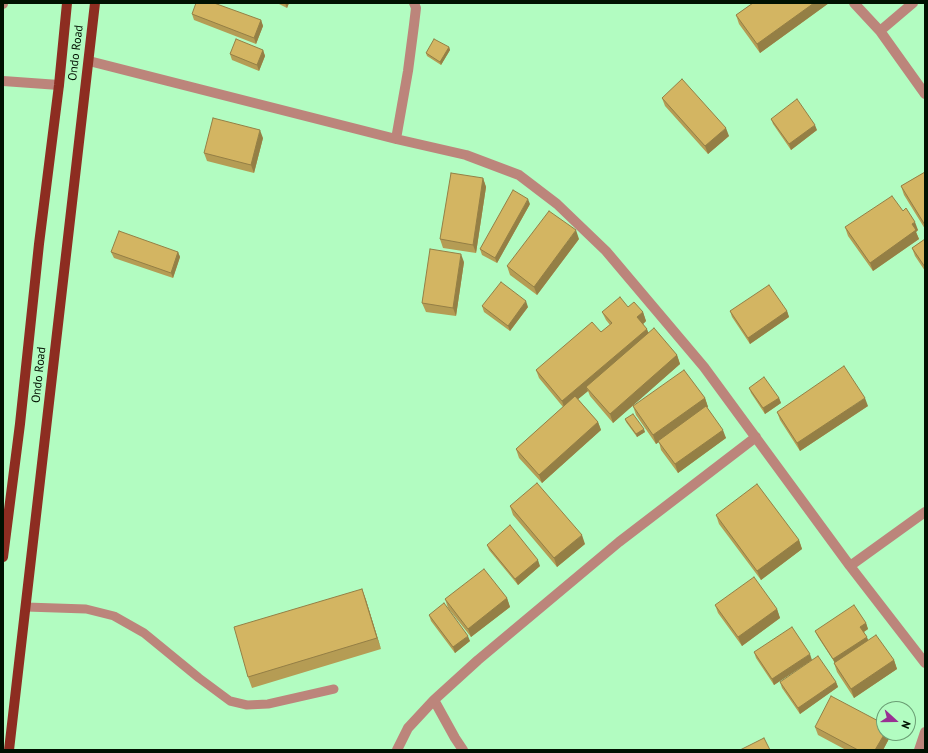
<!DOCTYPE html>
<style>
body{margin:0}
#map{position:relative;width:928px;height:753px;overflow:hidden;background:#b2fcc1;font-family:"PT Sans",sans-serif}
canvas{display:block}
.frame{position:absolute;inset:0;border:4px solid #001101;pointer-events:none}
.north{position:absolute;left:876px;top:701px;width:40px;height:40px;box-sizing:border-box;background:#b2fcc1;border:1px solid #6b9e74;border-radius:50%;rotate:111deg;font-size:11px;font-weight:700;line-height:16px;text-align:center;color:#001101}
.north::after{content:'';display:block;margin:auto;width:14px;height:18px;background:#993093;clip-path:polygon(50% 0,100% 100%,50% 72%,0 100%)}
</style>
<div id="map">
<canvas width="928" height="753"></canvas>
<div class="frame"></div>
<div class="north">N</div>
</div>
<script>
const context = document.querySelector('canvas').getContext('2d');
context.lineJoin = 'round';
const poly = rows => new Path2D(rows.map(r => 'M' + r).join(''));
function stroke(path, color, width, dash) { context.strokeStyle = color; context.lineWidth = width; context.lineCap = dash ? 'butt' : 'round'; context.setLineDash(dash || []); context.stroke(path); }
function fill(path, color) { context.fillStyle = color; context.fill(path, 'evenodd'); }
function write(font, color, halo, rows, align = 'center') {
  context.font = font + ' "PT Sans",sans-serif'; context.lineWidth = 3; context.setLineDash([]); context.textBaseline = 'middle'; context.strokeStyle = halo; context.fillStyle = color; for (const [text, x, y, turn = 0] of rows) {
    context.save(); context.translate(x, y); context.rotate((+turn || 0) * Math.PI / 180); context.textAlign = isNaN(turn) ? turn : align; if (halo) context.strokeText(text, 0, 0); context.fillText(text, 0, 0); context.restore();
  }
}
stroke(poly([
 [26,607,86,609,114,616,144,633,199,678,230,701,247,705,268,704,334,689]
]), '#bc857b', 9);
stroke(poly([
 [854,3,880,31,925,94],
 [3,4,3,3],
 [880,31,913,3],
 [89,61,396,139,466,155,519,175,557,204,606,251,704,367,850,566,925,663],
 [3,81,59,85],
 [396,139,408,71,414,25,416,8,414,3],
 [850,566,925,512],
 [434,700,455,738,463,750],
 [397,750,408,728,434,700,478,660,619,542,756,437],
 [919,750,925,732]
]), '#bc857b', 10);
stroke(poly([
 [3,557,20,424,39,244,59,85,67,3],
 [9,750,95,3]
]), '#8d2d21', 10);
fill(poly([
 [277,3,289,3,287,8],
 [753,3,829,3,760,53,739,24,736,15],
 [192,14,261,20,263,26,256,44,194,20],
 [449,47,450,50,441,65,427,56,426,53],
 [263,50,265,56,259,71,232,60,230,54],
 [662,98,729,136,708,154,665,106],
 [771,119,817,130,791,150,773,124],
 [263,138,254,173,207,161,204,153],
 [925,172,925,229,904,195,901,186],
 [483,178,486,187,476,253,443,248,440,239],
 [530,204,497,263,482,255,480,249],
 [903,211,918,230,916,232,919,239,873,271,848,236,845,227],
 [579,239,537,295,510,275,507,266],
 [925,239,925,271,915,256,912,248],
 [111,252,178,252,180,257,173,278,114,258],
 [464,262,456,316,426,312,422,303],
 [482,306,528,307,510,331,484,312],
 [628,307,643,312,646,321,643,324,649,333,677,355,680,364,613,423,590,396,588,391,578,399,598,422,601,430,542,483,519,458,516,449,563,407,539,378,536,370,601,332,610,325,606,320,602,312],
 [730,311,787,311,789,317,750,344,732,317],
 [749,388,779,398,781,403,765,414,751,393],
 [705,398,708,407,707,407,726,438,678,473,661,450,659,442,656,444,636,415,633,406],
 [868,406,800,451,780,420,777,412],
 [625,419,645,432,637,437,626,422],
 [510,506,585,544,557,567,513,515],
 [716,515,799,540,802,549,761,580,719,524],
 [487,545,540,566,518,585,489,550],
 [362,589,366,600,381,649,252,688,248,677],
 [507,598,510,607,471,637,448,608,445,599],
 [715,605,777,609,780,618,742,646,718,613],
 [429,615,470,641,455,653,431,621],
 [866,623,868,629,864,632,868,640,894,660,897,669,854,698,837,672,834,663,835,663,818,637,815,631],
 [754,652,812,660,774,685,756,658],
 [780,682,836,682,838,687,800,714,782,688],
 [815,727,891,735,883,750,846,750,818,735]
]), '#b59c54');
fill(poly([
 [285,3,289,3,287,8],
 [814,3,829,3,760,53,757,44],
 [261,20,263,26,256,44,254,38],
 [449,47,450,50,441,65,440,62],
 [263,50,265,56,259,71,257,65],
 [815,125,817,130,791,150,789,144],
 [726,128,729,136,708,154,705,146],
 [260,130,263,138,254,173,251,165],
 [483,178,486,187,476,253,473,245],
 [528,199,530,204,497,263,495,258],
 [915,222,918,230,916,232,919,239,873,271,870,263,912,224],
 [576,230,579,239,537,295,534,287],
 [178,252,180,257,173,278,171,273],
 [461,254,464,262,456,316,453,308],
 [526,301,528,307,510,331,508,326],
 [787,311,789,317,750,344,748,338],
 [643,312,646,321,641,326,637,317],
 [647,329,650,338,586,387,588,391,565,410,562,401],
 [677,355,680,364,613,423,610,414],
 [705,398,708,407,656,444,653,435],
 [779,398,781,403,765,414,763,408],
 [865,398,868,406,800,451,797,443],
 [598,422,601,430,542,483,539,475],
 [644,429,645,432,637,437,636,434],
 [723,430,726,438,678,473,675,464],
 [582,535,585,544,557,567,554,558],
 [799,540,802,549,761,580,757,571],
 [538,560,540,566,518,585,515,579],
 [362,589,366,600,381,649,377,638],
 [507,598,510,607,471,637,468,629],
 [777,609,780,618,742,646,738,637],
 [866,623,868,629,862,633,860,627],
 [468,636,470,641,455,653,453,647],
 [867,637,869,643,835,664,833,659],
 [810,654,812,660,774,685,772,679],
 [894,660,897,669,854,698,851,689],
 [836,682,838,687,800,714,798,708],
 [885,733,891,733,891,735,883,750,875,750]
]), '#947f45');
const building = poly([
 [196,3,214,3,261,20,254,38,192,14,196,3],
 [753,3,814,3,757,44,736,15,753,3],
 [236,39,263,50,257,65,230,54,236,39],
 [434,39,449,47,440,62,426,53,434,39],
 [682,79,726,128,705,146,662,98,682,79],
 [797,99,815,125,789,144,771,119,797,99],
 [213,118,260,130,251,165,204,153,213,118],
 [925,172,925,225,901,186,925,172],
 [451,173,483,178,473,245,440,239,451,173],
 [513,190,528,199,495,258,480,249,513,190],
 [892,196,903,211,906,208,915,222,912,224,916,230,870,263,845,227,892,196],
 [549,211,576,230,534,287,507,266,549,211],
 [119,231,178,252,171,273,111,252,119,231],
 [925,239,925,267,912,248,925,239],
 [430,249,461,254,453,308,422,303,430,249],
 [501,282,526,301,508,326,482,306,501,282],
 [769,285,787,311,748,338,730,311,769,285],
 [620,297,628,307,634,302,643,312,637,317,647,329,562,401,536,370,592,322,601,332,612,323,602,312,620,297],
 [654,328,677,355,610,414,586,387,654,328],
 [844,366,865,398,797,443,777,412,844,366],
 [684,370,705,398,653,435,633,406,684,370],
 [764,377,779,398,763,408,749,388,764,377],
 [575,396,598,422,539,475,516,449,575,396],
 [706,406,723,430,675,464,658,441,706,406],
 [633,414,644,429,636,434,625,419,633,414],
 [537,483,582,535,554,558,510,506,537,483],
 [757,484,799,540,757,571,716,515,757,484],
 [510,525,538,560,515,579,487,545,510,525],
 [484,569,507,598,468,629,445,599,484,569],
 [754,577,777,609,738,637,715,605,754,577],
 [362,589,377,638,248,677,234,627,362,589],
 [444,603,468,636,453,647,429,615,444,603],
 [854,605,866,623,860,627,867,637,833,659,815,631,854,605],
 [792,627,810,654,772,679,754,652,792,627],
 [876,635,894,660,851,689,834,663,876,635],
 [818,656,836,682,798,708,780,682,818,656],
 [831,696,884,724,884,733,885,733,875,750,858,750,815,727,831,696],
 [764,738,770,750,740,750,764,738]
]);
fill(building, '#d3b562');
stroke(building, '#947f45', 1);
write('12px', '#001101', '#b2fcc1', [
 ["Ondo Road",76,53,-83],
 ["Ondo Road",39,375,-84]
]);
</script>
